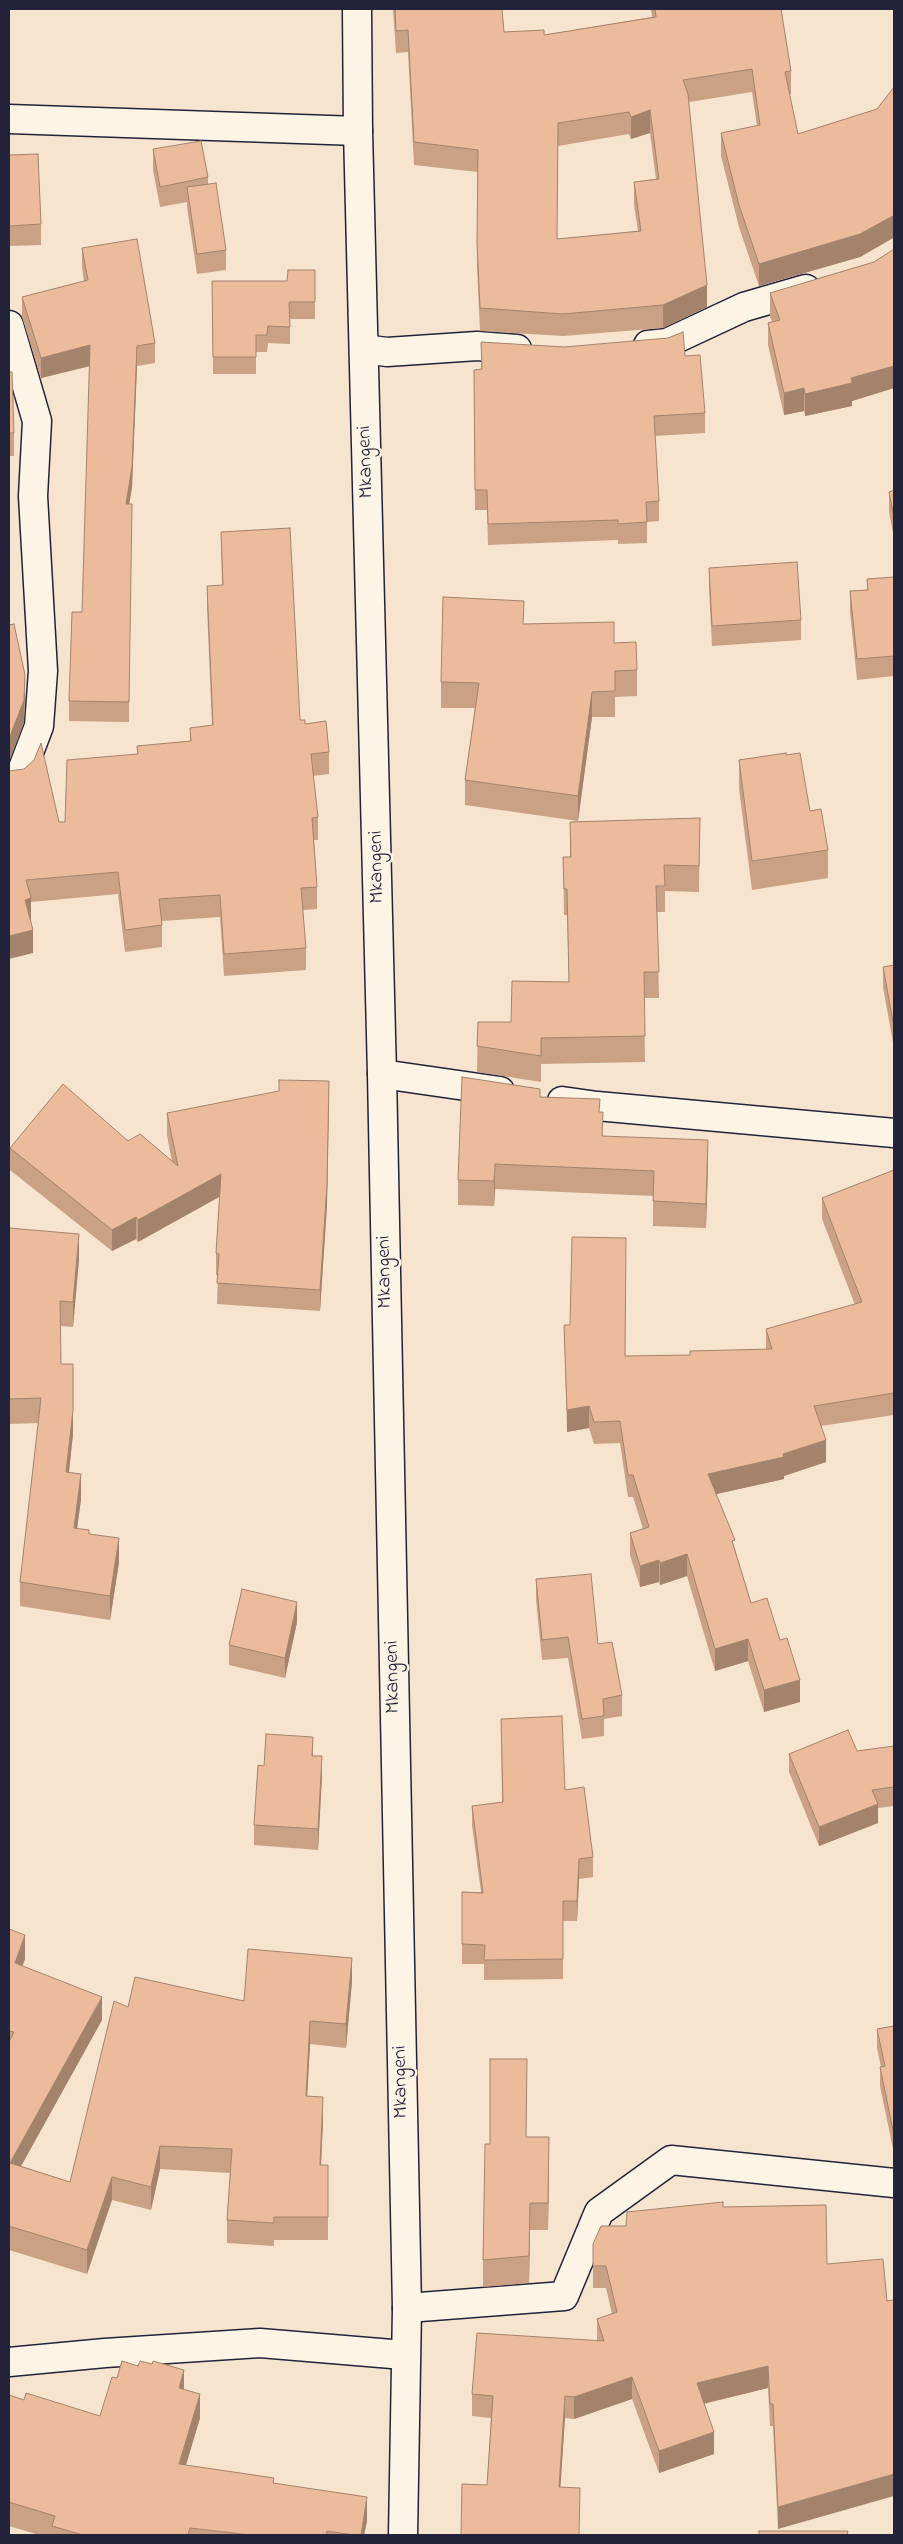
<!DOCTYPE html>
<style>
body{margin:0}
#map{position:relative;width:903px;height:2544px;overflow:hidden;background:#f7e4cf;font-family:"Indie Flower",sans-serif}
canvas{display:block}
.frame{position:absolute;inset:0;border:10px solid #22223b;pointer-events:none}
</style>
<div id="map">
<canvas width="903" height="2544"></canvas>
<div class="frame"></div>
</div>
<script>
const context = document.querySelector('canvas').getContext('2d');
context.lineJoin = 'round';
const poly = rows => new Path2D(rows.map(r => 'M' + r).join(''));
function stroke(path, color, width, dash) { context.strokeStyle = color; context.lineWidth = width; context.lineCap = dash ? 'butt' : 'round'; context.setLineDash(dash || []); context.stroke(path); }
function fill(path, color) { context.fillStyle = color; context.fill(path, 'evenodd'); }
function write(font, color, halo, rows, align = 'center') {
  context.font = font + ' "Indie Flower",sans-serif'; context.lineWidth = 5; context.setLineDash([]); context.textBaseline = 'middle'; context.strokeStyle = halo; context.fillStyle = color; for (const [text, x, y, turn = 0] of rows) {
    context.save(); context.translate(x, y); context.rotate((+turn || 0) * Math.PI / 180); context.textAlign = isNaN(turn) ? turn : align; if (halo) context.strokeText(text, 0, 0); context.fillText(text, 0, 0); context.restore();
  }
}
const street = poly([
 [9,119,358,131],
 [9,325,37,421,33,496,43,671,39,726,20,776,9,779],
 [648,345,667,343,744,307,806,289],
 [364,349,387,352,477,346,517,349],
 [382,1074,500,1091],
 [562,1101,597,1106,894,1133],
 [407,2308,564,2296,599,2212,671,2160,894,2183],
 [9,2362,105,2353,260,2343,404,2355]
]);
const secondary = poly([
 [357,9,358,131,382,1074,407,2308,403,2535]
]);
stroke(street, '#22223b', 31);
stroke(secondary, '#22223b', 31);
stroke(street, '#fcf5e5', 28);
stroke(secondary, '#fcf5e5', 28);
fill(poly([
 [393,9,502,9,504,32,544,35,652,17,651,9,781,9,791,71,791,94,789,94,798,134,877,109,894,87,894,239,893,238,860,257,759,286,739,227,721,156,721,133,757,126,752,92,689,102,707,307,663,328,563,336,480,331,477,266,478,172,414,165,408,52,396,53],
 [650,133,656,179,634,182,634,205,638,231,557,239,558,146,629,134,631,139],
 [153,149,208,177,208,184,226,250,226,270,197,274,187,207,187,202,160,207,153,170],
 [9,155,41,224,41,245,9,246],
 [82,248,155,343,155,363,137,366,132,487,129,504,129,722,69,721,69,701,82,612,90,366,41,378,22,317,22,297,84,281,82,268],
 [894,249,894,388,852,401,852,406,805,416,804,411,784,415,768,345,768,323,772,322,770,316,770,293,874,262],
 [315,270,315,319,290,319,290,344,268,343,267,352,256,352,256,374,213,374,212,281,287,281],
 [481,342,685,356,705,413,705,433,655,436,659,501,659,521,647,522,647,543,618,544,618,540,488,545,487,510,475,510,474,370,481,369],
 [9,372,14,433,14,456,9,456],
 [894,490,894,538,889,512,889,492],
 [221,532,300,720,305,724,329,752,329,774,313,776,318,817,318,840,314,840,317,887,317,909,303,910,306,948,306,970,224,976,220,917,162,921,162,947,125,952,118,894,31,902,31,920,30,920,33,953,9,771,59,822,65,822,137,754,137,746,190,741,190,728,212,725,207,608,207,586,222,585],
 [709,568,801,620,801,640,712,646,709,588],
 [894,577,894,676,857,680,850,612,850,591,867,590,867,579],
 [524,624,614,643,637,670,637,696,615,697,615,717,592,717,578,821,465,805,465,780,475,708,441,708,441,682],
 [786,755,810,811,828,850,828,878,752,890,739,789,739,760],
 [700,818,699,892,665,891,665,912,657,912,659,998,644,998,645,1062,541,1064,541,1082,477,1072,478,1022,511,1022,569,982,567,915,564,915,563,857,570,857,570,822],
 [894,965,894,1048,883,987,883,967],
 [540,1097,600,1112,603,1136,708,1164,706,1228,653,1226,653,1196,495,1189,494,1206,458,1205,458,1180],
 [329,1103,327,1205,320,1311,217,1304,218,1275,216,1275,216,1253,220,1196,138,1242,136,1239,112,1251,10,1170,10,1148,128,1141,172,1162,167,1135,167,1113],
 [894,1170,894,1415,821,1426,826,1462,784,1476,784,1479,716,1494,735,1549,751,1603,780,1640,800,1702,764,1712,748,1661,715,1671,687,1576,660,1585,659,1582,640,1587,630,1555,630,1533,643,1529,633,1497,628,1497,620,1443,594,1444,589,1428,567,1432,564,1325,570,1325,625,1356,690,1355,766,1350,766,1329,855,1305,822,1219,822,1198],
 [9,1228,79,1259,73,1327,60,1326,61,1364,73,1434,69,1473,81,1499,77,1528,89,1534,119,1562,110,1620,20,1606,20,1582,39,1423,9,1424],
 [536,1579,598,1644,622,1695,622,1716,604,1719,604,1736,582,1739,568,1658,542,1660,536,1599],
 [297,1622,285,1678,229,1665,229,1645],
 [501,1719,565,1790,593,1857,593,1877,579,1879,577,1921,563,1921,563,1979,484,1980,484,1964,462,1964,462,1892,481,1892,472,1825,472,1806,502,1802],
 [894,1746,894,1806,878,1808,878,1823,819,1846,789,1772,789,1754,857,1751],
 [313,1756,322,1776,318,1850,254,1845,254,1825,264,1766],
 [9,1929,25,1959,22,1966,102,2020,21,2166,70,2182,128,2007,244,2001,352,1981,346,2048,310,2044,307,2096,323,2121,321,2165,328,2165,328,2240,274,2240,274,2246,227,2243,227,2220,230,2173,160,2169,151,2210,112,2200,87,2274,9,2250],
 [894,2026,894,2154,880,2086,880,2067,881,2067,877,2048,877,2029],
 [527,2137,549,2164,548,2230,530,2230,529,2283,483,2287,483,2260,490,2144],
 [826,2205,778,2529,773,2426,770,2426,768,2388,704,2404,714,2454,659,2473,632,2399,574,2419,565,2418,560,2487,580,2510,487,2485,491,2418,472,2416,472,2394,597,2341,597,2319,612,2314,606,2288,593,2288,593,2244,626,2226,723,2207],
 [117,2378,184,2390,200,2418,186,2465,274,2483,367,2521,364,2535,39,2535,9,2526,9,2395,24,2400,100,2416]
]), '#caa185');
fill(poly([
 [650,110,650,133,631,139,631,117],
 [893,216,893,238,860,257,759,286,759,264],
 [707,285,707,307,663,328,663,305],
 [90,345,90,366,41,378,41,358],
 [137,346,137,366,132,487,126,524,126,504],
 [894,366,894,388,852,401,852,406,805,416,805,394,851,378],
 [804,388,804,411,784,415,784,393],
 [25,675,25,697,24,723,9,762,9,739],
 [592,692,592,717,578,821,578,796],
 [31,898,31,920,25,922,25,900],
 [33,930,33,953,9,959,9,936],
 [329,1081,327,1205,320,1311,320,1290],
 [708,1140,708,1164,706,1228,706,1204],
 [495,1164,495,1189,494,1206,494,1181],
 [221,1174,221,1196,138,1242,138,1220],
 [136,1217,136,1239,112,1251,112,1230],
 [79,1234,79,1259,73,1327,73,1302],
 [589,1406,589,1428,567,1432,567,1410],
 [73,1410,73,1434,66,1497,66,1472],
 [826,1440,826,1462,784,1476,784,1479,708,1496,708,1474,783,1454],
 [81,1474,81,1499,74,1552,74,1528],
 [119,1538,119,1562,110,1620,110,1596],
 [687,1554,687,1576,660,1585,660,1563],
 [659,1560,659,1582,640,1587,640,1566],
 [297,1602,297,1622,285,1678,285,1658],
 [748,1639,748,1661,715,1671,715,1649],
 [800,1680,800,1702,764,1712,764,1690],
 [313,1737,313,1757,312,1756],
 [322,1756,322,1776,318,1850,318,1829],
 [878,1804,878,1823,819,1846,819,1827],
 [579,1859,579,1879,577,1921,577,1901],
 [25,1935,25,1959,15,1987,15,1963],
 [352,1958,352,1981,346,2048,346,2024],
 [102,1997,102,2020,10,2186,10,2163],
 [310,2021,310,2044,306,2120,306,2096],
 [323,2097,323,2121,320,2188,320,2165],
 [549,2137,549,2164,548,2230,548,2203],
 [160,2146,160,2169,151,2210,151,2187],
 [112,2177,112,2200,87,2274,87,2250],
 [530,2203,530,2230,529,2283,529,2256],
 [768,2366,768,2388,697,2405,697,2383],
 [184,2370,184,2395,179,2388],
 [632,2377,632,2399,574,2419,574,2397],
 [200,2394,200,2418,179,2488,179,2464],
 [565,2396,565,2418,559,2509,559,2487],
 [714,2432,714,2454,659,2473,659,2451],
 [894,2474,894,2496,778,2529,778,2507],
 [367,2497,367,2521,364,2535,361,2535]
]), '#a4836c');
const building = poly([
 [395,9,502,9,504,32,544,30,544,35,656,17,655,9,781,9,791,71,785,72,798,134,877,109,894,87,894,216,893,216,860,234,759,264,739,205,721,133,760,125,752,69,683,80,688,94,707,285,663,305,563,314,480,308,477,243,478,150,414,142,408,30,396,31,395,9],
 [650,110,659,179,634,182,641,231,557,239,558,123,629,112,631,117,650,110],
 [201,141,208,177,160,187,153,149,201,141],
 [38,154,41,224,9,226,9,155,38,154],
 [216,183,226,250,197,254,187,187,216,183],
 [137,239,155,343,137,346,132,467,126,504,132,504,129,702,69,701,72,612,82,612,90,345,41,358,22,297,88,280,82,248,137,239],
 [894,249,894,366,851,378,852,383,805,394,804,388,784,393,768,323,780,320,770,293,874,262,894,249],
 [288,270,315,270,315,302,289,302,290,327,268,326,267,335,256,335,256,357,213,357,212,281,287,281,288,270],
 [683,332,685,356,700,355,705,413,654,416,659,501,646,502,647,522,618,524,618,520,488,524,487,490,475,490,474,370,482,369,481,342,564,347,668,338,683,332],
 [9,372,12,372,14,433,9,433,9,372],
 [894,490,894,517,889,492,894,490],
 [290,528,300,720,305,720,305,724,326,721,329,752,311,754,318,817,312,818,317,887,301,888,306,948,224,954,220,895,159,899,162,925,125,930,118,872,26,880,31,898,25,900,33,930,9,936,9,771,24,769,34,760,41,743,59,822,65,822,67,760,138,754,137,746,191,741,190,728,213,725,207,586,223,585,221,532,290,528],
 [797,562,801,620,712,626,709,568,797,562],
 [894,577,894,656,857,659,850,591,868,590,867,579,894,577],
 [443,597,524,601,523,624,614,622,614,643,636,642,637,670,615,671,615,691,592,692,578,796,465,780,479,683,441,682,443,597],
 [14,624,25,675,24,700,9,739,9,625,14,624],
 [786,753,786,755,800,753,810,811,821,809,828,850,752,861,739,760,786,753],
 [700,818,699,866,664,865,665,886,656,886,659,972,644,972,645,1036,541,1038,541,1056,477,1046,478,1022,511,1022,512,981,569,982,567,889,564,889,563,857,571,857,570,822,700,818],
 [894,965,894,1027,883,967,894,965],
 [462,1077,540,1089,540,1097,600,1099,599,1112,603,1112,602,1136,708,1140,706,1204,653,1201,654,1171,495,1164,494,1181,458,1180,462,1077],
 [279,1080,329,1081,327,1184,320,1290,217,1283,219,1254,216,1253,221,1174,138,1220,136,1217,112,1230,10,1148,63,1084,128,1141,140,1134,178,1166,167,1113,279,1091,279,1080],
 [894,1170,894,1393,814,1406,826,1440,783,1454,784,1457,708,1474,735,1540,732,1541,751,1603,767,1598,780,1640,787,1638,800,1680,764,1690,748,1639,715,1649,687,1554,660,1563,659,1560,640,1566,630,1533,649,1527,633,1475,628,1475,620,1421,594,1422,589,1406,567,1410,564,1325,570,1325,572,1237,626,1238,625,1356,690,1355,690,1351,772,1349,766,1329,862,1302,822,1198,894,1170],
 [9,1228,79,1234,73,1302,60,1301,61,1364,73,1364,73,1410,66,1472,81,1474,74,1528,89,1530,89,1534,119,1538,110,1596,20,1582,41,1398,9,1399,9,1228],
 [591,1574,598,1644,612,1642,622,1695,603,1699,604,1716,582,1719,568,1637,542,1640,536,1579,591,1574],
 [242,1589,297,1602,285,1658,229,1645,242,1589],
 [562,1716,565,1790,584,1787,593,1857,579,1859,577,1901,563,1901,563,1959,484,1960,485,1945,462,1944,462,1892,483,1893,472,1806,503,1802,501,1719,562,1716],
 [848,1730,857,1751,894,1746,894,1787,872,1790,878,1804,819,1827,789,1754,848,1730],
 [266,1734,313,1737,312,1756,322,1756,318,1829,254,1825,258,1765,264,1766,266,1734],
 [9,1929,25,1935,15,1963,102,1997,10,2163,70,2182,114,2001,128,2007,135,1977,244,2001,248,1949,352,1958,346,2024,310,2021,306,2096,323,2097,320,2165,328,2165,328,2217,274,2217,274,2223,227,2220,232,2149,160,2146,151,2187,112,2177,87,2250,9,2226,9,2042,14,2032,9,2031,9,1929],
 [894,2026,894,2135,880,2067,885,2066,877,2029,894,2026],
 [490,2059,527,2059,526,2137,549,2137,548,2203,530,2203,529,2256,483,2260,485,2144,490,2144,490,2059],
 [723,2202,723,2207,826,2205,827,2264,883,2259,887,2301,894,2300,894,2474,778,2507,773,2404,770,2404,768,2366,697,2383,714,2432,659,2451,632,2377,574,2397,565,2396,559,2487,580,2488,579,2535,461,2535,462,2484,487,2485,493,2396,472,2394,477,2333,604,2341,597,2319,617,2312,606,2266,593,2266,593,2244,601,2226,626,2226,627,2212,723,2202],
 [122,2361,138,2366,140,2361,152,2364,153,2361,184,2370,179,2388,200,2394,179,2464,274,2478,273,2483,367,2497,361,2535,354,2535,327,2531,326,2535,250,2535,190,2528,188,2535,83,2535,52,2526,55,2516,9,2502,9,2395,24,2400,26,2393,100,2416,112,2377,117,2378,122,2361],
 [759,2531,848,2531,847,2535,759,2535,759,2531]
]);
fill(building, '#ebbb9b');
stroke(building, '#a4836c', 1);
write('20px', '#22223b', '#fcf5e5', [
 ["Mkangeni",367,462,-92],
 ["Mkangeni",378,867,-91],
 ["Mkangeni",386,1272,-91],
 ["Mkangeni",394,1677,-91],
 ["Mkangeni",402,2082,-91]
]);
</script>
